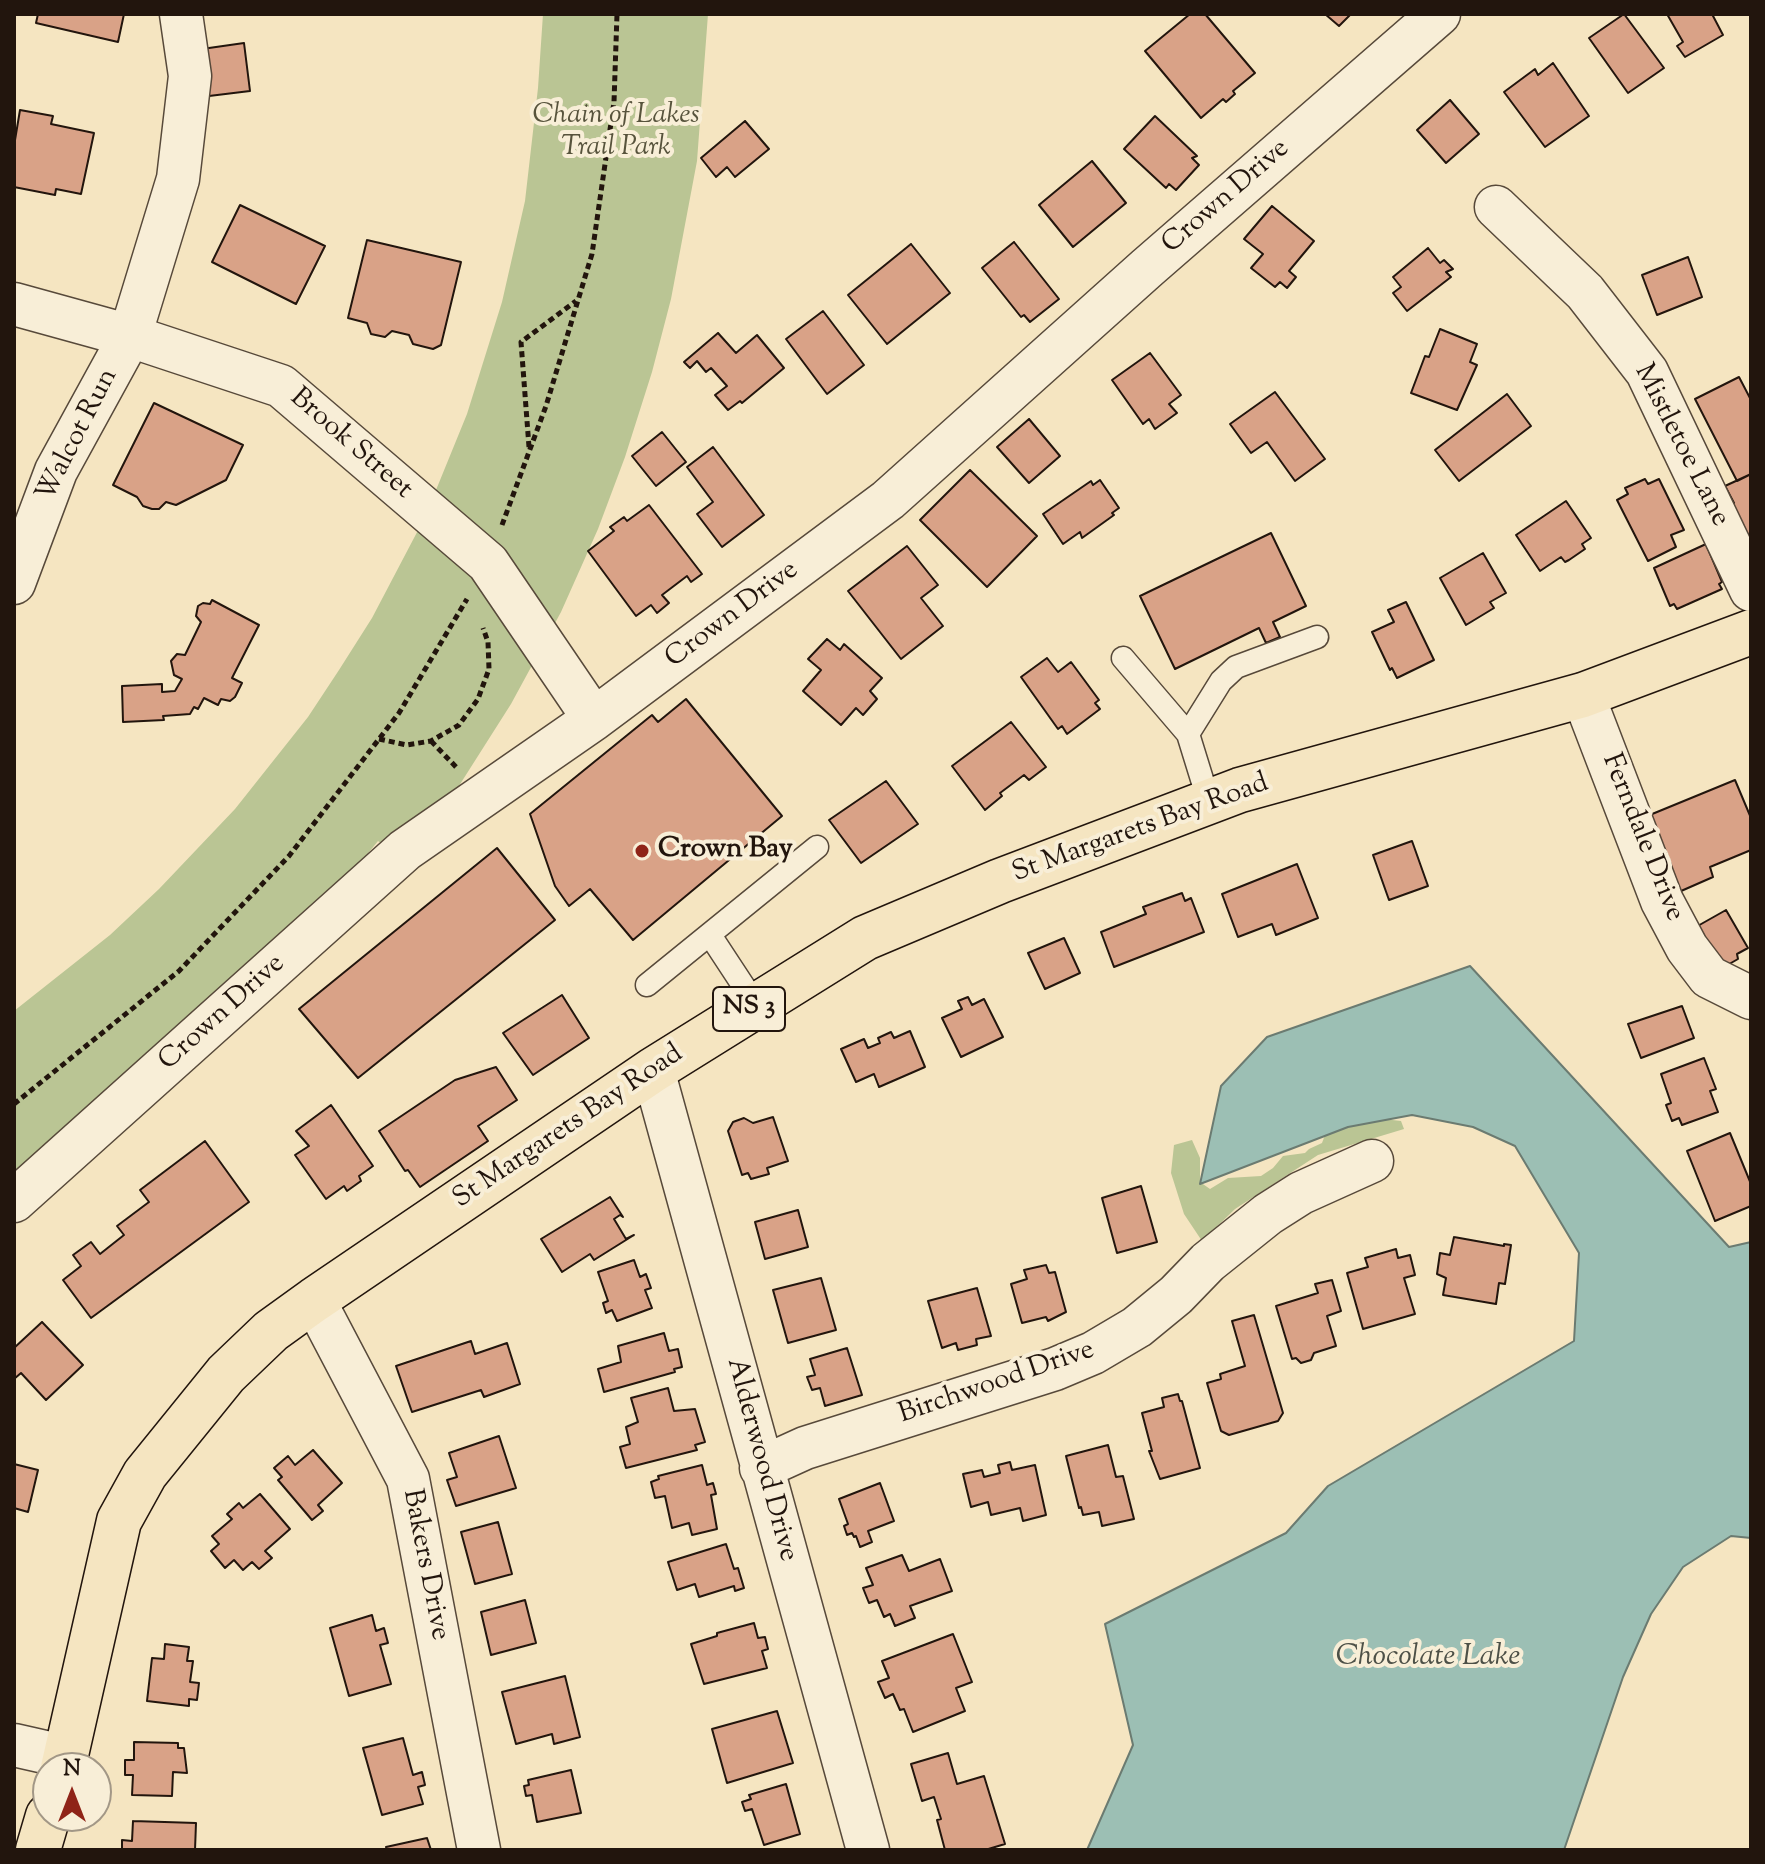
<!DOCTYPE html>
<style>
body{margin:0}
#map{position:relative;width:1765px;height:1864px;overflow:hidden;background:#f5e5c1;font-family:"Sorts Mill Goudy",serif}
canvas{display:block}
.frame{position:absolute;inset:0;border:16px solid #22150d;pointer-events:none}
.north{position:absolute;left:32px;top:1752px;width:80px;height:80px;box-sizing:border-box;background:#f8eed7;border:2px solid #a29786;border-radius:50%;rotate:0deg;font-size:22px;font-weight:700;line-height:32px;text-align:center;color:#22150d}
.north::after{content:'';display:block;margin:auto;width:28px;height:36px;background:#8f2418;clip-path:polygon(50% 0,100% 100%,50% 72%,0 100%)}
</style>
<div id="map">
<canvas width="1765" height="1864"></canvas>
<div class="frame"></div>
<div class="north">N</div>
</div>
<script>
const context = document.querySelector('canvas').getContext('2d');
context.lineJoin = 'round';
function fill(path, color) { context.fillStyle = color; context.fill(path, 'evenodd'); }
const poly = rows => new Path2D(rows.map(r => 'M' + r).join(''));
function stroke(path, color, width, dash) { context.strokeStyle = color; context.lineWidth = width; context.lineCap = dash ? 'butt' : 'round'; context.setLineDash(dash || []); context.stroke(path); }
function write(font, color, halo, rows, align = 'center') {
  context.font = font + ' "Sorts Mill Goudy",serif'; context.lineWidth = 8; context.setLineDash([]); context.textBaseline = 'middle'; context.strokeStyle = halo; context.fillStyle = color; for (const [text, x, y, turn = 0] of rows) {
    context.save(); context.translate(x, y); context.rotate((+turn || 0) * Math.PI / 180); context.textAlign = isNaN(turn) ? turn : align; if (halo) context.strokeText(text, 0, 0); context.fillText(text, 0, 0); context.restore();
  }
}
fill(poly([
 [543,14,708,14,697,161,671,299,652,372,625,457,598,529,561,612,511,704,457,789,404,861,378,841,329,901,14,1176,14,1011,110,935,159,889,235,809,308,717,339,670,372,618,425,517,467,414,502,302,525,201,538,88],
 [1375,1118,1401,1121,1404,1129,1318,1155,1235,1209,1202,1241,1184,1214,1171,1173,1174,1145,1192,1140,1200,1158,1200,1182,1210,1189,1228,1178,1261,1176,1273,1168,1283,1156,1305,1153,1309,1149,1322,1143,1325,1135,1357,1121]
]), '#bac594');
const water = poly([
 [1470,966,1729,1247,1751,1242,1751,1538,1731,1536,1683,1567,1651,1614,1623,1677,1564,1850,1087,1850,1133,1745,1105,1624,1286,1533,1328,1486,1574,1341,1579,1253,1515,1146,1473,1127,1412,1115,1348,1127,1200,1184,1221,1086,1267,1037,1470,966]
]);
fill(water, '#9cbfb4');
stroke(water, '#6b7b71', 2);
const building = poly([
 [38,14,124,14,118,42,36,23,38,14],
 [1190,14,1205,14,1255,73,1233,91,1235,94,1226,102,1223,99,1201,118,1145,51,1190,14],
 [1325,14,1351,14,1339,26,1325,14],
 [1624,14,1664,68,1628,93,1589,38,1624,14],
 [1667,14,1712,14,1723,35,1685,57,1677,46,1683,42,1667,14],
 [244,43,250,91,209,96,202,49,244,43],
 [1553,63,1589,116,1545,147,1504,92,1535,69,1538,75,1553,63],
 [1450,100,1479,134,1446,163,1417,130,1450,100],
 [20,110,53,116,51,124,94,133,81,194,56,189,55,195,14,187,14,146,20,110],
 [1155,116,1197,156,1192,158,1199,165,1176,190,1169,184,1166,188,1124,149,1155,116],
 [745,121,769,149,735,177,727,167,716,177,701,158,745,121],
 [1092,161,1126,203,1073,247,1039,205,1092,161],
 [240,205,325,246,296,304,212,262,240,205],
 [1272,206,1314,241,1289,271,1296,277,1287,288,1280,282,1275,287,1251,268,1263,254,1244,239,1272,206],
 [367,240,461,262,441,345,433,349,413,344,409,335,392,331,385,337,371,334,367,323,348,318,367,240],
 [1014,242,1059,299,1030,322,1024,315,1021,317,982,268,1014,242],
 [911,244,950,293,887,344,848,295,911,244],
 [1428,248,1440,263,1444,260,1453,269,1446,272,1451,277,1407,311,1393,293,1401,287,1393,277,1428,248],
 [1688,257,1702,297,1657,315,1642,275,1688,257],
 [823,311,864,365,827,394,786,339,823,311],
 [1440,329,1477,344,1470,362,1477,365,1457,410,1411,393,1425,356,1429,357,1440,329],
 [718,333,736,353,757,335,784,368,742,403,740,401,728,410,715,395,727,386,711,368,706,372,697,361,690,368,684,362,718,333],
 [1150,353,1181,395,1169,404,1177,413,1155,429,1149,419,1143,424,1112,380,1150,353],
 [1739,377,1751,400,1751,474,1737,481,1695,399,1739,377],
 [1275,392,1325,459,1295,481,1267,442,1251,453,1230,424,1275,392],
 [1507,394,1531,426,1459,481,1435,450,1507,394],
 [154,403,243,445,226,480,176,505,166,502,159,509,152,509,143,506,137,497,113,485,154,403],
 [1029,419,1060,456,1029,483,997,447,1029,419],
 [662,432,686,462,656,486,632,456,662,432],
 [713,447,764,515,722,547,697,514,713,502,687,467,713,447],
 [970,470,1037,536,987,587,920,520,970,470],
 [1751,474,1751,533,1743,537,1727,507,1734,503,1725,486,1751,474],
 [1645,479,1648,484,1659,479,1684,530,1671,535,1676,547,1648,561,1617,500,1628,494,1625,488,1645,479],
 [1100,480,1119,508,1112,513,1114,515,1082,538,1080,532,1063,544,1043,514,1091,481,1093,485,1100,480],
 [1566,501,1591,538,1582,544,1585,549,1569,560,1565,562,1561,557,1540,571,1516,535,1566,501],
 [649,505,702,574,691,582,687,576,662,595,669,603,657,613,651,605,636,616,588,551,614,531,610,527,624,517,627,521,649,505],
 [1271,533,1306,606,1273,622,1280,637,1266,643,1259,628,1175,669,1140,596,1271,533],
 [1706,544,1722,582,1719,584,1722,589,1677,609,1674,604,1670,606,1654,568,1706,544],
 [907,546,938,585,921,598,943,626,901,659,848,591,907,546],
 [1483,553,1506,593,1490,602,1494,608,1466,625,1440,578,1483,553],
 [212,600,259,625,232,678,242,683,235,697,230,701,221,699,218,705,204,698,198,709,194,707,190,714,163,716,164,720,123,722,122,686,162,684,162,692,175,691,182,679,174,675,171,661,177,654,185,655,201,622,196,616,198,606,203,603,210,604,212,600],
 [1406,602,1434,660,1397,678,1392,668,1390,670,1372,632,1394,622,1388,610,1406,602],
 [827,639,840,650,844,644,882,678,870,691,877,699,863,715,856,708,841,725,803,691,821,670,808,659,827,639],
 [1047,658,1058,672,1071,662,1099,700,1095,703,1100,709,1067,734,1062,726,1058,729,1021,677,1047,658],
 [686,699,782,816,633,940,590,889,569,906,555,886,530,814,652,715,658,722,686,699],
 [1011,722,1046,767,1029,780,1024,775,1000,793,1002,796,985,810,952,766,1011,722],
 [1735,780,1751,818,1751,850,1710,867,1713,877,1672,895,1640,819,1735,780],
 [886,781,918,824,861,863,829,820,886,781],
 [1412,841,1428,886,1389,900,1373,855,1412,841],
 [497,848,555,920,358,1078,299,1009,497,848],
 [1297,864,1318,918,1276,935,1272,924,1238,937,1222,894,1297,864],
 [1182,893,1185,901,1191,898,1204,932,1114,967,1101,932,1146,914,1143,907,1182,893],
 [1726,910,1748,948,1737,954,1738,959,1724,967,1687,932,1726,910],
 [1064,938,1080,973,1045,989,1028,953,1064,938],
 [562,995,589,1038,533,1075,503,1033,562,995],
 [968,997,972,1005,984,999,1003,1037,961,1057,942,1018,962,1009,958,1001,968,997],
 [1682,1006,1694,1038,1641,1058,1628,1024,1682,1006],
 [910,1031,925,1067,879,1087,874,1074,856,1082,841,1049,864,1039,868,1048,880,1043,878,1038,891,1032,894,1038,910,1031],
 [1704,1058,1716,1089,1710,1091,1718,1112,1682,1125,1679,1118,1672,1121,1666,1105,1671,1103,1661,1074,1704,1058],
 [496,1067,517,1100,478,1126,488,1141,420,1187,408,1170,405,1171,379,1131,455,1080,496,1067],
 [331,1105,373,1166,359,1176,361,1181,347,1191,344,1186,326,1199,295,1155,309,1146,296,1131,331,1105],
 [773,1117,788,1161,767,1168,769,1174,751,1179,748,1173,742,1175,728,1131,733,1122,744,1118,753,1123,773,1117],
 [1730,1133,1751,1184,1751,1206,1715,1221,1687,1151,1730,1133],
 [205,1141,249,1202,91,1318,63,1280,81,1266,73,1255,91,1242,100,1254,124,1235,117,1226,149,1202,140,1190,205,1141],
 [1141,1186,1157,1242,1117,1253,1102,1198,1141,1186],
 [610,1197,623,1217,620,1215,614,1219,626,1239,634,1235,594,1260,590,1254,562,1272,541,1239,610,1197],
 [798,1210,808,1247,765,1259,755,1222,798,1210],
 [1454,1237,1504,1246,1504,1244,1511,1245,1505,1284,1499,1283,1496,1304,1443,1295,1446,1278,1437,1274,1440,1253,1450,1255,1454,1237],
 [1396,1249,1398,1258,1410,1255,1415,1275,1404,1278,1415,1314,1363,1329,1347,1273,1368,1267,1365,1258,1396,1249],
 [634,1260,640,1277,646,1274,651,1288,645,1290,652,1308,617,1321,612,1310,606,1313,603,1303,608,1301,598,1272,634,1260],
 [1046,1265,1049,1273,1055,1272,1066,1312,1048,1321,1046,1317,1022,1323,1011,1284,1027,1279,1024,1270,1046,1265],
 [821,1278,836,1330,788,1343,773,1290,821,1278],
 [1332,1280,1341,1311,1327,1316,1336,1346,1314,1353,1311,1360,1301,1363,1296,1358,1292,1359,1276,1306,1318,1293,1315,1284,1332,1280],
 [977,1288,991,1336,976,1339,977,1345,958,1350,956,1343,942,1348,928,1301,977,1288],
 [1254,1315,1283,1413,1278,1421,1229,1435,1221,1431,1207,1383,1221,1379,1220,1374,1245,1366,1232,1321,1254,1315],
 [42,1322,83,1365,46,1400,21,1373,14,1379,14,1348,42,1322],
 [664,1333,669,1351,678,1349,682,1367,674,1369,675,1372,604,1392,598,1369,621,1362,618,1346,664,1333],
 [471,1341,475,1354,507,1343,520,1384,484,1397,481,1390,412,1412,396,1366,471,1341],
 [847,1348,862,1395,825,1406,820,1388,812,1390,807,1377,815,1375,810,1359,847,1348],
 [668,1388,674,1411,695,1409,705,1442,695,1445,697,1450,626,1468,620,1447,630,1444,626,1427,638,1422,631,1398,668,1388],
 [1178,1394,1180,1401,1182,1401,1200,1468,1160,1479,1149,1451,1152,1451,1142,1413,1164,1407,1162,1398,1178,1394],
 [499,1436,516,1488,456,1506,447,1480,457,1477,449,1453,499,1436],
 [1108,1445,1116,1477,1123,1476,1134,1519,1102,1526,1099,1512,1083,1515,1081,1507,1079,1508,1066,1456,1108,1445],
 [313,1450,342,1483,318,1505,323,1511,312,1520,278,1480,282,1477,274,1468,288,1456,295,1465,313,1450],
 [1010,1462,1012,1470,1035,1465,1046,1515,1023,1521,1020,1508,991,1515,988,1502,971,1507,963,1474,982,1470,984,1477,1000,1473,998,1465,1010,1462],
 [14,1464,38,1470,28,1512,14,1508,14,1464],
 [702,1465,707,1485,713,1483,716,1494,711,1495,717,1529,692,1535,689,1523,672,1528,665,1496,655,1498,651,1482,659,1479,658,1476,702,1465],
 [880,1483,894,1521,868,1531,872,1542,860,1547,856,1536,854,1537,852,1533,847,1535,844,1526,848,1524,839,1499,880,1483],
 [260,1494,290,1529,265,1551,272,1558,259,1569,252,1562,243,1570,234,1560,225,1568,211,1551,219,1544,212,1536,232,1519,227,1514,239,1503,243,1508,260,1494],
 [498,1522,512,1574,475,1584,461,1532,498,1522],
 [726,1544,734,1569,738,1568,744,1588,735,1591,734,1586,699,1597,695,1584,677,1590,668,1562,726,1544],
 [902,1555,909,1571,940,1559,952,1591,910,1606,915,1618,895,1626,890,1614,884,1617,877,1600,869,1603,863,1588,873,1585,866,1568,902,1555],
 [525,1600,536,1643,491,1655,481,1612,525,1600],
 [372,1615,376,1631,384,1628,388,1643,380,1645,391,1684,349,1696,330,1628,372,1615],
 [754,1623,758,1638,765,1637,768,1649,762,1651,767,1668,704,1684,691,1644,717,1636,717,1633,754,1623],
 [953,1634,972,1682,956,1688,965,1711,913,1732,904,1709,900,1710,893,1694,885,1698,878,1682,889,1678,882,1661,953,1634],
 [165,1644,189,1647,187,1661,193,1661,190,1682,199,1683,197,1700,189,1699,189,1706,147,1701,152,1658,164,1659,165,1644],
 [565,1676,580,1737,554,1744,552,1734,516,1744,502,1692,565,1676],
 [777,1711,793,1763,727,1783,712,1729,777,1711],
 [403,1738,413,1775,422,1772,425,1785,418,1787,423,1804,382,1815,363,1748,403,1738],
 [134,1742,178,1743,178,1748,184,1748,187,1773,173,1772,172,1796,132,1795,133,1775,125,1775,125,1760,134,1760,134,1742],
 [948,1753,957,1784,984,1776,1005,1844,985,1850,945,1850,937,1820,941,1819,934,1797,922,1801,911,1764,948,1753],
 [571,1770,581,1813,537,1822,532,1795,526,1796,524,1786,529,1785,528,1780,571,1770],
 [786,1784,800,1834,764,1845,752,1809,745,1811,742,1802,751,1799,749,1795,786,1784],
 [133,1821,196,1823,195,1850,122,1850,122,1840,132,1841,133,1821],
 [427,1838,431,1850,387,1850,386,1847,427,1838]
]);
fill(building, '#d9a287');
stroke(building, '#22150d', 2);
const lane = poly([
 [1123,658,1188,734,1209,802],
 [1188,734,1221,681,1236,667,1317,637],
 [710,935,756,1005],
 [647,985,817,847]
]);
const street = poly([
 [1496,207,1585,292,1647,372,1751,590],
 [14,304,130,336,281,386,488,563,594,719],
 [14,583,56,471,130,336,178,179,190,76,181,14],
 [1583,695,1662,901,1687,948,1709,977,1751,998],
 [653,1070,868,1850],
 [14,1201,405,850,594,719,888,500,1147,268,1439,14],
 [314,1300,408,1479,479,1850],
 [761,1468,805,1448,1055,1369,1093,1353,1137,1327,1176,1295,1208,1262,1268,1214,1301,1193,1372,1161],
 [14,1745,67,1757]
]);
const primary = poly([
 [63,1768,119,1521,145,1474,226,1374,271,1331,314,1300,653,1070,865,938,1000,881,1240,790,1583,695,1751,632],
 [38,1850,48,1816]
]);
stroke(lane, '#57493a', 25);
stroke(street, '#57493a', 45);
stroke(primary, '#22150d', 47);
stroke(poly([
 [529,447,521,342,576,301],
 [502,525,546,406,592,254,614,102,617,14],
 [379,739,407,745,431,741,459,725,478,699,489,669,488,642,483,628],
 [431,741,458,769],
 [14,1104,179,971,289,856,399,713,467,599]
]), '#22150d', 5, [6, 4]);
stroke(lane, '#f8eed7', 22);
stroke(street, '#f8eed7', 42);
stroke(primary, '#f5e5c1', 44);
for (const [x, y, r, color] of [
 [642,851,8,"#8f2418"]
]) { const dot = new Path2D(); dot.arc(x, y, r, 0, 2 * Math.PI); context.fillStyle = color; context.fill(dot); stroke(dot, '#f8eed7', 3); }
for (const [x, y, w] of [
 [749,1009,72]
]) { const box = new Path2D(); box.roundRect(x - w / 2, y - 22, w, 44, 6); context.fillStyle = '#f8eed7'; context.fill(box); stroke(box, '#22150d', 2); }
write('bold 26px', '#22150d', null, [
 ["NS 3",749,1009]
]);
write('italic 28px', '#57533c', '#f8eed7', [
 ["Chain of Lakes",616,117],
 ["Trail Park",616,149]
]);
write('28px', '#22150d', '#f8eed7', [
 ["Crown Drive",1227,198,-41],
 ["Walcot Run",79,436,-63],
 ["Brook Street",350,445,41],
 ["Mistletoe Lane",1680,446,63],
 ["Crown Drive",733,616,-37],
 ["St Margarets Bay Road",1141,830,-20],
 ["Ferndale Drive",1641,838,68],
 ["Crown Drive",223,1014,-42],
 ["St Margarets Bay Road",569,1128,-34],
 ["Birchwood Drive",997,1384,-19],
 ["Alderwood Drive",760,1460,75],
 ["Bakers Drive",424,1565,79]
]);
write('bold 28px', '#22150d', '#f8eed7', [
 ["Crown Bay",658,851]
], 'left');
write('italic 30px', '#4d5047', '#f8eed7', [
 ["Chocolate Lake",1428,1659]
]);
</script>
